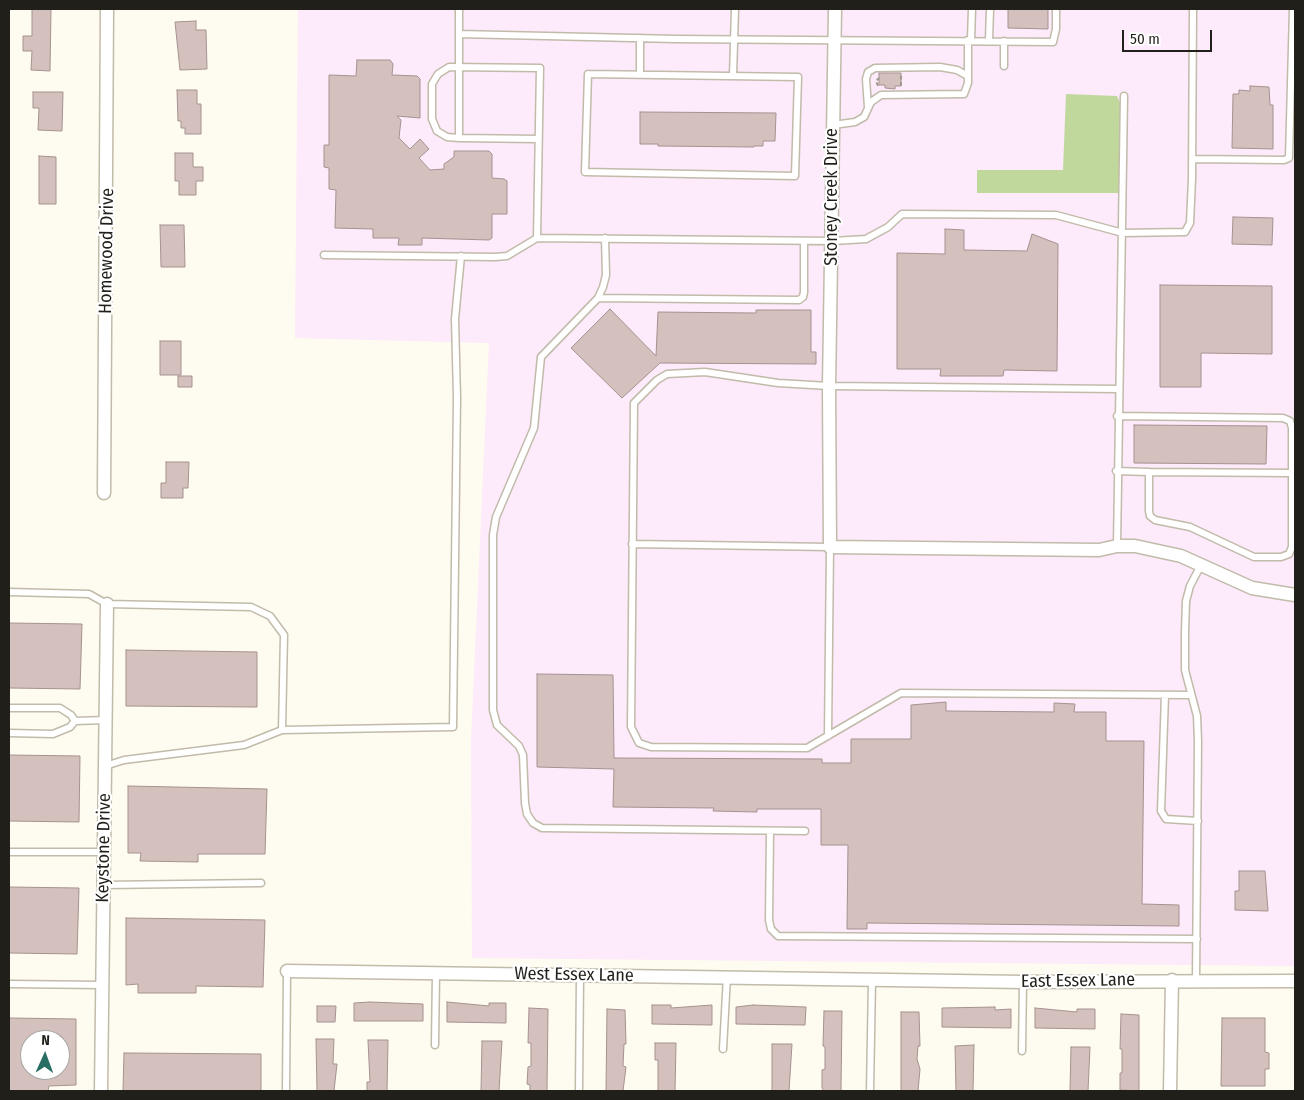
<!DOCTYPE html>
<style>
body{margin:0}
#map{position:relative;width:1304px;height:1100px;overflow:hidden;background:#fefbf0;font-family:"Fira Sans Condensed",sans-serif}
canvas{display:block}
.frame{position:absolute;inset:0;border:10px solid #211f19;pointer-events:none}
.north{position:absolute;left:20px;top:1030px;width:50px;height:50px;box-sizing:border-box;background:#fff;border:1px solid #a6a5a3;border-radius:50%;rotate:2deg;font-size:14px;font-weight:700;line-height:20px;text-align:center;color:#211f19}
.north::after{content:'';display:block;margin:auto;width:18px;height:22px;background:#286e64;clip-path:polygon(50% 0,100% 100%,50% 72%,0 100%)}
.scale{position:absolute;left:1122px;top:30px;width:90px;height:22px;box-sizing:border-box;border:2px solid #211f19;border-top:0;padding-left:6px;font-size:15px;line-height:18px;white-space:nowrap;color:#211f19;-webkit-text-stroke:4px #fff;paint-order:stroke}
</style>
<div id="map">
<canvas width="1304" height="1100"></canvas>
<div class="frame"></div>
<div class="north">N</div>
<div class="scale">50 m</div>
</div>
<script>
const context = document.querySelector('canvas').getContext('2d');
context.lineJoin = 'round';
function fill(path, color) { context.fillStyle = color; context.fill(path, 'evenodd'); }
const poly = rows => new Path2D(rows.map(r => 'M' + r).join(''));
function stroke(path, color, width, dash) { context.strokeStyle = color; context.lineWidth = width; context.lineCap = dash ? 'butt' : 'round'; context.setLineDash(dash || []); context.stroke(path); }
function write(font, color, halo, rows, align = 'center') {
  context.font = font + ' "Fira Sans Condensed",sans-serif'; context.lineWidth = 4.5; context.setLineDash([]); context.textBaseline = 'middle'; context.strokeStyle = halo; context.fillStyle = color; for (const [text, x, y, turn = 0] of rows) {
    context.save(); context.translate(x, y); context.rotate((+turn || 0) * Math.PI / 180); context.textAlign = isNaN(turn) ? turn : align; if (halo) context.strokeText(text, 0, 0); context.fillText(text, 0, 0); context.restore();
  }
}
fill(poly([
 [298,9,1295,9,1295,966,472,958,471,740,489,343,295,338]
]), '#fdeafa');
fill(poly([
 [1066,94,1117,96,1121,105,1119,193,977,193,977,170,1063,170]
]), '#c1d89c');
const building = poly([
 [32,9,51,9,50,71,31,70,32,51,23,51,23,36,32,36,32,9],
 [1008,9,1048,9,1048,29,1008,28,1008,9],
 [196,21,196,30,206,30,207,69,180,70,175,22,196,21],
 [357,60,390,60,393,64,392,75,417,76,420,79,420,118,397,116,401,120,399,138,410,149,420,139,429,149,419,158,430,170,444,169,444,164,454,157,454,151,489,151,492,154,492,178,504,179,507,181,507,214,492,214,492,238,489,240,422,238,422,245,398,245,399,238,373,238,373,229,335,228,336,190,329,189,329,168,324,167,324,145,329,145,329,75,356,76,357,60],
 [879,73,901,73,901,86,895,86,895,89,885,88,885,85,879,85,879,73],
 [1250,86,1269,87,1270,105,1273,105,1273,149,1232,148,1233,94,1239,94,1239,90,1250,91,1250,86],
 [177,90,197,90,197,104,201,104,201,134,185,134,185,128,181,128,181,121,178,121,177,90],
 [33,92,63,92,62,131,38,130,39,108,33,108,33,92],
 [640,112,776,113,775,141,763,141,763,146,754,146,754,147,658,146,658,144,640,144,640,112],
 [175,153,193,153,193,167,203,167,203,181,196,181,196,195,179,195,179,181,175,181,175,153],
 [39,156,56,157,56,204,39,204,39,156],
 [1233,217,1273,218,1272,245,1232,244,1233,217],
 [160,225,184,225,185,267,161,267,160,225],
 [945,229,964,230,964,250,1027,251,1032,234,1058,244,1057,371,1004,370,1003,376,940,376,941,369,897,369,897,253,945,254,945,229],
 [1160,285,1272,286,1272,354,1201,353,1201,387,1160,387,1160,285],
 [610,309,656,356,658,312,756,313,756,310,811,310,811,352,816,352,816,364,660,363,622,398,571,348,610,309],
 [160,341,181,341,181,375,160,375,160,341],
 [178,376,192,376,192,387,178,387,178,376],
 [1134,425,1267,426,1266,464,1134,463,1134,425],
 [166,462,189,462,188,488,183,488,183,498,161,498,161,483,166,483,166,462],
 [9,623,82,624,80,689,9,688,9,623],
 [126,650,257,652,257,707,126,706,126,650],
 [537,674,613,675,614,758,822,759,822,763,851,763,851,739,911,739,911,705,946,702,946,711,1054,712,1054,703,1075,704,1074,712,1106,712,1106,741,1144,741,1142,904,1179,905,1179,926,867,923,867,929,847,929,848,845,821,845,821,809,757,809,757,812,713,811,714,808,613,807,614,769,537,767,537,674],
 [9,755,80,756,79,822,9,821,9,755],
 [128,786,267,789,265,854,198,854,198,862,140,861,141,853,128,853,128,786],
 [1239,871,1265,871,1268,911,1235,910,1235,891,1239,891,1239,871],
 [9,887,79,888,77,954,9,953,9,887],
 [126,918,265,920,263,987,196,986,196,993,138,993,138,984,126,985,126,918],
 [370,1002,423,1004,423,1021,354,1021,354,1003,370,1002],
 [447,1002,489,1006,489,1003,506,1003,506,1023,447,1022,447,1002],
 [652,1005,671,1005,671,1008,712,1005,712,1025,652,1024,652,1005],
 [753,1005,806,1007,805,1025,736,1024,736,1007,753,1005],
 [317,1006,336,1006,335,1022,317,1022,317,1006],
 [995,1007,995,1010,1011,1009,1011,1028,942,1027,942,1008,995,1007],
 [529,1008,548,1009,547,1091,530,1091,530,1085,527,1084,528,1067,531,1066,531,1043,528,1043,529,1008],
 [1035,1008,1077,1012,1077,1009,1095,1009,1095,1029,1035,1028,1035,1008],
 [607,1009,625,1010,626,1044,624,1044,623,1066,626,1067,623,1091,606,1091,607,1009],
 [824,1011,842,1011,841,1091,824,1091,822,1088,822,1070,825,1069,825,1047,823,1046,824,1011],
 [901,1012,919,1012,920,1046,918,1046,917,1059,920,1069,918,1091,901,1091,901,1012],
 [1121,1014,1139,1015,1139,1091,1120,1090,1120,1073,1122,1073,1122,1049,1120,1049,1121,1014],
 [9,1018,76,1019,76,1085,49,1086,48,1091,9,1091,9,1018],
 [30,1040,60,1040,60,1070,30,1070,30,1040],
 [1222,1018,1265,1018,1265,1052,1269,1053,1269,1069,1265,1069,1265,1086,1221,1086,1222,1018],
 [316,1039,334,1039,333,1064,337,1064,334,1091,317,1091,316,1039],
 [368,1040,388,1040,387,1091,367,1091,367,1082,370,1082,368,1040],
 [482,1041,502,1041,499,1091,481,1091,482,1041],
 [655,1043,676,1043,675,1091,658,1091,658,1060,655,1060,655,1043],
 [772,1044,792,1044,789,1091,772,1091,772,1044],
 [974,1045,973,1091,956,1091,955,1046,974,1045],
 [1071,1047,1090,1047,1088,1091,1070,1091,1071,1047],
 [124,1053,261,1054,261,1091,123,1091,124,1053]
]);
fill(building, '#d4c0bd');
stroke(building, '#a69290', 1);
const service = poly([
 [459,9,459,138,538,139],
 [459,34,676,39,1053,42,1056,29,1056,9],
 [640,38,640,74],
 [971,40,972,9],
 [989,40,990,9],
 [1004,66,1004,41],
 [588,74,798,77,795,176,585,172,588,74],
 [733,76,735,9],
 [868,107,866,79,868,72,875,68,940,67,957,70,968,76],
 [833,125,855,122,864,117,871,102,881,95,964,94,968,83,968,40],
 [459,138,447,137,437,131,432,119,432,84,438,74,449,67,540,68,537,238],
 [1193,159,1284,160,1289,158,1293,9],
 [605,238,606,275,603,287,598,298,541,357,534,428,496,517,493,535,493,710,497,725,519,746,523,755,525,803,527,814,533,823,542,828,805,831],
 [324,255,495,257,507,256,537,238,833,241,866,239,888,227,902,214,1056,215,1123,233,1185,232,1190,223,1192,179,1193,9],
 [598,298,799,300,803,297,804,292,804,241],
 [1118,389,829,386,778,383,705,372,667,374,657,380,634,403,631,727,639,743,651,747,807,748,901,693,1191,695],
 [1116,471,1149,472,1149,511,1150,516,1155,520,1190,527,1254,557,1281,557,1289,554,1292,547,1292,428,1290,421,1283,418,1117,416],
 [1149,472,1291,473],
 [632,544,830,547,828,736],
 [1117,546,1124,96],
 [9,592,89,594,107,604,251,607,270,616,284,635,282,730],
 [1165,695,1161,811,1166,819,1198,821],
 [9,708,60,708,71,715,75,721],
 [9,733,53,734,70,727,75,721,106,720],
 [105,766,124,760,244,745,282,730,453,727,457,398,455,319,461,256],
 [770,831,769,920,771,929,778,936,1197,939],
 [9,852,104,852],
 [103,885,261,883],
 [1196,981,1198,741,1197,716,1185,670,1185,633,1186,601,1190,586,1201,565],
 [9,984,102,985],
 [435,1045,436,973],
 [723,1049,727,976],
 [1022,1051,1023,982],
 [286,1091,287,971],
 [579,1091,580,975],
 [870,1091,872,980]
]);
const minor = poly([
 [835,9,829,386,830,547,1099,550,1117,546,1135,546,1181,556,1252,588,1295,595],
 [104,493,107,9],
 [287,971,1023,982,1295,981],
 [101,1091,107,604],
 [1170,1091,1172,980]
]);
stroke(service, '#c1bbaa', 9);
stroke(minor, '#c1bbaa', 15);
stroke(poly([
 [878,86,876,81,879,78],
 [901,86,901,76]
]), '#9c9990', 2, [4, 2.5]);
stroke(service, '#fff', 6);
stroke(minor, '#fff', 12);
write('18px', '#211f19', '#fff', [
 ["Stoney Creek Drive",832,197,-90],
 ["Homewood Drive",107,251,-89],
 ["Keystone Drive",104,848,-89],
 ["West Essex Lane",574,975,1],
 ["East Essex Lane",1078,981,-1]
]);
</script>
